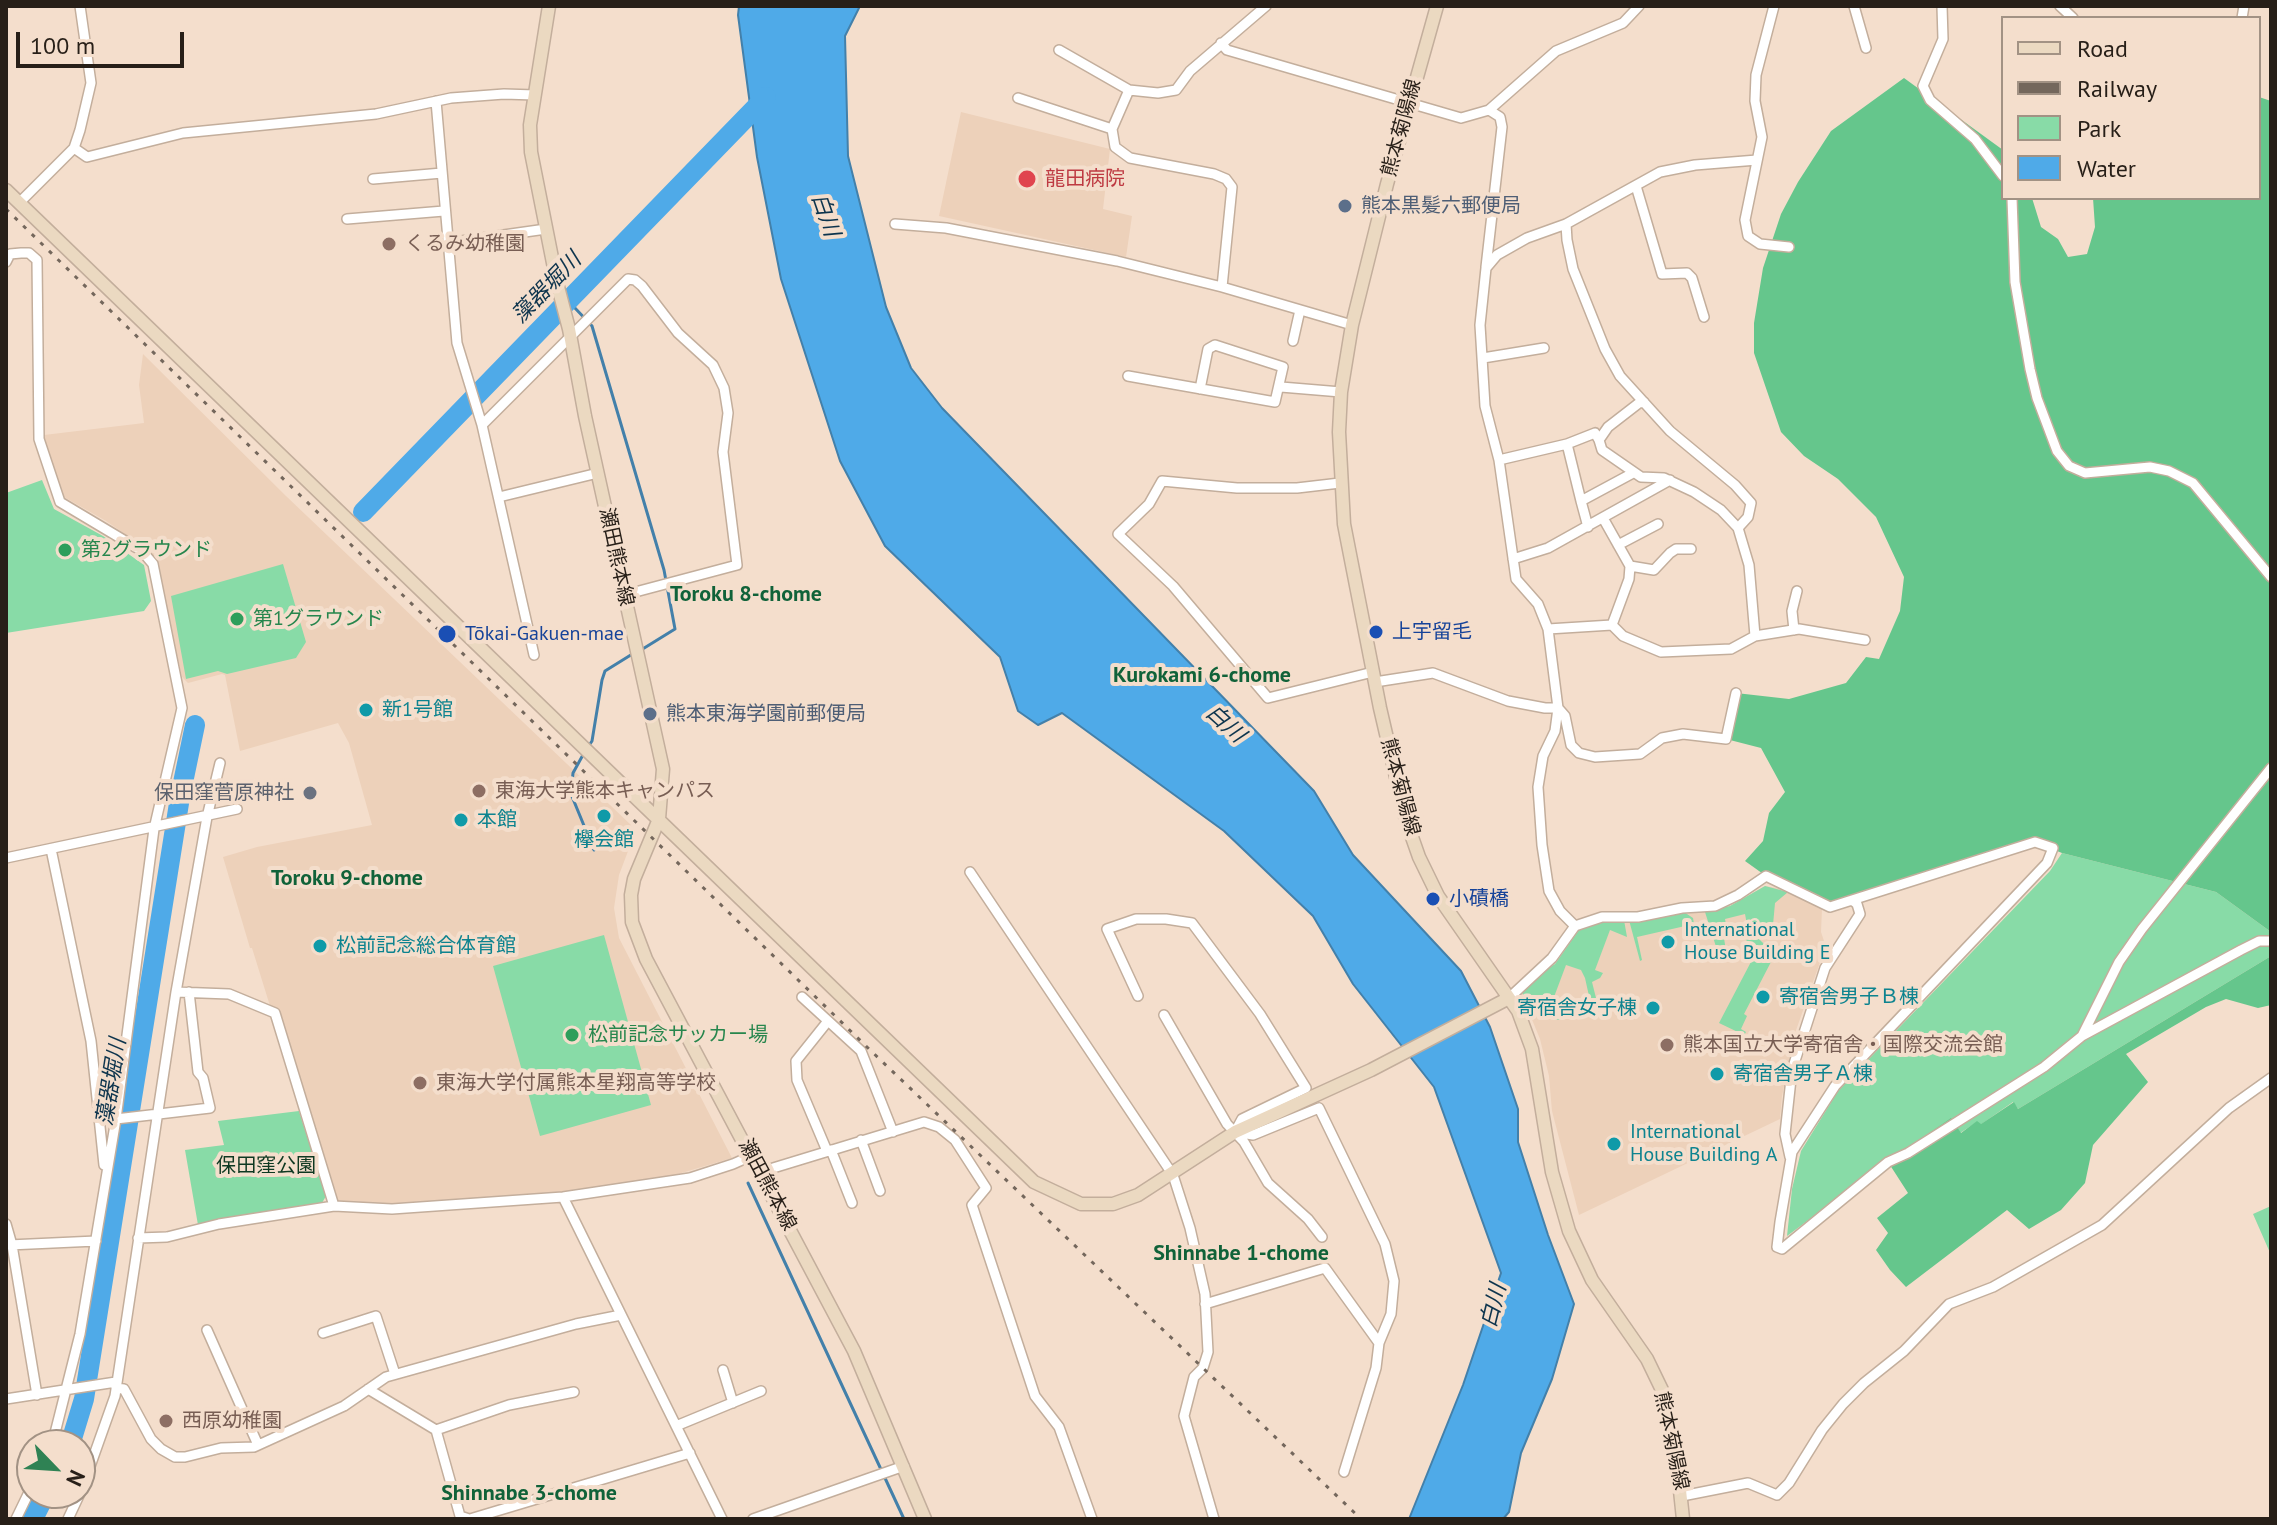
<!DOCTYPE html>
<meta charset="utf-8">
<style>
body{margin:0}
#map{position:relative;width:2277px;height:1525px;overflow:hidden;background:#f4decc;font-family:"PT Sans",sans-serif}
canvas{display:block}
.frame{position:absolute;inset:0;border:8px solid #271f18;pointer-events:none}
.legend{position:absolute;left:2001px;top:16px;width:260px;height:184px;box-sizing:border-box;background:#f4decc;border:2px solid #a29284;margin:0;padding:10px 14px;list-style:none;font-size:24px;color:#271f18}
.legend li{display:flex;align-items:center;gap:16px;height:40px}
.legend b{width:40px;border:2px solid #a29284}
.north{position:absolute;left:16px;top:1429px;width:80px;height:80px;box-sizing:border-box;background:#f4decc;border:2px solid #a29284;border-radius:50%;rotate:115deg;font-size:22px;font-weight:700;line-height:32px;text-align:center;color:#271f18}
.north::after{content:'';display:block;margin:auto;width:28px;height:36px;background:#2f8254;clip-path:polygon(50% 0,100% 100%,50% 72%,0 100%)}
.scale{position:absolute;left:16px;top:32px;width:168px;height:36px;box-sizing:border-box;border:4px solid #271f18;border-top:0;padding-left:10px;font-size:24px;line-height:28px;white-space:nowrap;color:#271f18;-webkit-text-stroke:6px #f4decc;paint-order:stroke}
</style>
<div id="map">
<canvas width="2277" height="1525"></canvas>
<div class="frame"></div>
<ul class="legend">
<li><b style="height:10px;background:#ebd9c1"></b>Road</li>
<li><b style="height:10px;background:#74675c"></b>Railway</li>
<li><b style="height:22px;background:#88dba7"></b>Park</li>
<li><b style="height:22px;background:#4faae8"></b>Water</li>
</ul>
<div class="north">N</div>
<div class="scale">100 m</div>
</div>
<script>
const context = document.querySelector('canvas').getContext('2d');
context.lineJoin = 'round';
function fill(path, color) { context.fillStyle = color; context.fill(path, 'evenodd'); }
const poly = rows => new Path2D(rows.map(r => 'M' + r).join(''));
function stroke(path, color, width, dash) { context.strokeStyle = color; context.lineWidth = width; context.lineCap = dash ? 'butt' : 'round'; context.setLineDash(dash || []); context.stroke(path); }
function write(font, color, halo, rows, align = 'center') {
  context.font = font + ' "PT Sans","Noto Sans JP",sans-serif'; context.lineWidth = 8; context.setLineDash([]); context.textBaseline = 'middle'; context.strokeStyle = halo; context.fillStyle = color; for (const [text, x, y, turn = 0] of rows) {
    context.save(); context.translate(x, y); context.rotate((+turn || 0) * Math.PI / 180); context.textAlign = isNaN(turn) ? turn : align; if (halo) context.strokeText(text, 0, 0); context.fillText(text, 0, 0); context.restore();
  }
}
fill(poly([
 [961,112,1110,149,1103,209,1132,216,1126,257,939,216],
 [143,354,286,496,631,825,633,838,619,875,614,908,619,938,732,1158,668,1177,567,1194,382,1207,337,1202,334,1198,279,1010,270,1006,252,948,250,948,223,857,257,847,372,825,349,743,338,723,240,751,225,675,222,674,188,683,182,677,156,560,144,547,106,521,64,497,57,485,44,435,144,423,139,385],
 [1765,886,1783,889,1822,909,1821,932,1824,941,1824,951,1794,1036,1782,1096,1780,1119,1579,1215,1552,1111,1549,1076,1540,1039,1519,988,1555,964,1579,930,1592,924,1716,910,1730,906]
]), '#edd1ba');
fill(poly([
 [42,480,54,509,103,536,144,565,151,601,144,611,6,633,6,493],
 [283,564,306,642,296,658,227,674,218,671,186,679,171,596],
 [2062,853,2216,892,2271,932,2271,956,2018,1109,2013,1102,1980,1125,1977,1122,1960,1133,1956,1128,1857,1184,1787,1236,1792,1189,1801,1151,1838,1091,2050,871],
 [1765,886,1788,892,1775,903,1773,925,1759,939,1777,957,1775,961,1772,960,1744,1014,1747,1016,1741,1029,1746,1032,1744,1035,1719,1023,1753,958,1750,952,1744,951,1748,949,1745,931,1748,930,1745,914,1725,919,1728,935,1724,938,1726,951,1718,953,1705,912,1730,906],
 [1684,912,1693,918,1694,924,1637,937,1642,960,1640,961,1629,920],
 [1600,920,1624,920,1627,937,1610,930,1595,970,1603,973,1600,978,1592,982,1597,1002,1601,1001,1600,1004,1596,1008,1581,1014,1580,1009,1591,1005,1585,978,1581,970,1566,965,1551,1005,1568,1012,1568,1017,1558,1020,1542,1015,1531,1006,1519,988,1555,964,1579,930],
 [604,935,651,1105,540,1136,493,966],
 [299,1111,326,1196,322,1203,198,1225,185,1150,224,1145,218,1121],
 [2271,1206,2271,1255,2253,1214]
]), '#88dba7');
fill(poly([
 [1904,78,2003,150,2003,198,2032,198,2041,227,2058,239,2068,257,2087,254,2095,227,2093,198,2259,198,2259,97,2271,101,2271,932,2216,892,2062,853,2035,842,1830,907,1766,876,1745,861,1763,841,1769,813,1785,792,1761,748,1726,739,1736,693,1789,699,1846,683,1866,657,1879,659,1900,611,1904,577,1876,517,1838,479,1804,456,1781,432,1754,353,1754,323,1763,268,1781,214,1798,182,1831,131],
 [2271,956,2271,1005,2258,1008,2226,999,2206,1007,2126,1054,2148,1082,2093,1145,2085,1183,2061,1210,2029,1229,2007,1210,1906,1287,1890,1270,1876,1250,1888,1233,1877,1218,1908,1193,1888,1162,1951,1118,1961,1133,1977,1121,1981,1124,2014,1102,2018,1109]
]), '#65c68c');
const water = poly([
 [739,6,860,6,845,36,848,156,886,307,911,368,942,408,1314,791,1353,855,1461,971,1490,1027,1518,1109,1518,1142,1548,1235,1574,1304,1552,1379,1521,1453,1509,1512,1503,1519,1409,1519,1463,1385,1501,1273,1434,1087,1353,984,1313,916,1224,831,1062,713,1038,725,1018,711,1000,657,885,546,840,461,781,279,757,157,738,15,739,6]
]);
fill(water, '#4faae8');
stroke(water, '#4380aa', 2);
stroke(poly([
 [574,307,592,326,664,570,675,629,641,650],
 [588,747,592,741,602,680,605,671,634,653],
 [584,753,573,773,571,794,594,850],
 [748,1183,904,1519]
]), '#4380aa', 3);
stroke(poly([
 [363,512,766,97],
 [70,1445,84,1399,180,797,195,725],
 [33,1519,46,1493]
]), '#4faae8', 20);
const street = poly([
 [1774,6,1756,75,1755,101,1762,137,1745,220,1748,236,1760,244,1789,247],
 [1854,6,1866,48],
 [1942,6,1943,39,1923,86,1930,100,1975,139,2003,176],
 [2060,6,2073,18],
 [2242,18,2244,6],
 [1221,43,1227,50,1461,118,1489,110,1556,51,1623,23,1639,6],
 [1059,50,1129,90,1158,93,1176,90,1190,71,1266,6],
 [1018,98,1112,129,1115,147,1130,158,1214,174,1226,179,1232,187,1222,287],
 [436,101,457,343,482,425,534,655],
 [1112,129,1129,90],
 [74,148,87,157,183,133,376,114,451,98,504,94,535,95],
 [373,179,442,173],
 [1636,186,1662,274,1687,273,1692,278,1704,317],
 [2012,198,2015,282,2030,369,2037,398,2057,451,2069,466,2085,473,2150,467,2169,471,2193,483,2271,577],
 [19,203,74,148,80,130,91,83,80,6],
 [347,219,444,211],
 [895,224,946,228,1117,261,1222,287,1352,325],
 [1566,224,1567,240,1573,269,1605,349,1620,376,1670,431,1735,485,1751,503,1748,517,1738,528,1749,565,1755,636,1731,649,1661,652,1623,636,1612,625,1548,629,1538,604,1516,579,1499,460,1485,406,1480,325,1486,268,1497,255,1527,238,1566,224,1660,172,1695,165,1757,160],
 [447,243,546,229],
 [6,262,10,254,21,253,29,253,37,260,39,439,60,502,142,551,153,564,182,708,154,829,116,1119,80,1334,52,1445],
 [1486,267,1502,127,1500,117,1489,110],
 [1293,341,1300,310],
 [1483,358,1544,348],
 [1128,376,1275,402,1283,367,1215,345,1208,349,1200,389],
 [1281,387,1341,392],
 [1644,402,1639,403,1608,427,1599,440,1602,450,1641,477,1664,478,1694,492,1721,510,1738,528],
 [482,425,628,279,635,280,642,286,678,333,713,365,724,388,728,413,723,452,737,565,624,595],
 [1599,440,1595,433,1567,444,1581,501,1633,473],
 [1499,460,1567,444],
 [1340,483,1297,488,1237,488,1162,481,1149,504,1118,534,1173,586,1268,698,1373,672],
 [499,497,598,473],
 [1581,501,1588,527],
 [1603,518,1630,566,1629,579,1612,625],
 [1618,545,1658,524],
 [1513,559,1548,548,1670,480],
 [1630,566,1654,570,1670,553,1676,549,1691,549],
 [1548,629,1558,708,1555,731,1543,756,1538,787,1542,845,1549,891,1560,911,1575,926],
 [1794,630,1792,611,1797,591],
 [1755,636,1799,629,1865,640],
 [1375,682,1433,673,1508,701,1545,708,1558,708,1565,716,1571,745,1579,753,1595,757,1640,754,1662,738,1683,734,1726,739,1736,693],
 [220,763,207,817,176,992,229,994,275,1013,334,1206],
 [51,849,91,1041,104,1165],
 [6,858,237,809],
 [970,872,1173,1175,1190,1228,1205,1294,1208,1352,1203,1368,1194,1377,1184,1416,1214,1519],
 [1138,996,1107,929,1136,919,1166,919,1192,923,1260,1014,1306,1088,1242,1119,1235,1132,1253,1135,1319,1108,1385,1244,1394,1281,1391,1314,1379,1343,1376,1368,1344,1472],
 [802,997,861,1051,893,1132],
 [1509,998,1552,958,1575,926,1602,917,1638,917,1682,908,1715,906,1738,895,1766,876,1830,907,2035,842,2053,848,2047,863,1835,1086,1792,1152,1780,1222,1777,1247,1782,1249,1888,1162,1908,1153,2044,1067,2082,1036,2241,950,2259,941,2271,941],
 [1164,1015,1227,1124,1244,1142,1268,1183,1308,1219,1322,1237],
 [2082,1036,2119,962,2142,929,2271,768],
 [116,1119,210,1108,203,1078,198,1072,189,992],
 [861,1140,880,1191],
 [831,1150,852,1203],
 [827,1151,797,1080,796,1061,828,1021],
 [1790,1157,1785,1134,1792,1070,1825,968,1860,914,1857,904,1852,900],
 [760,1172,924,1122,939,1127,955,1140,986,1188,972,1205,1035,1396,1059,1427,1092,1519],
 [563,1197,722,1519],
 [6,1224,12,1245,37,1395],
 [138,1238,167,1237,219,1224,334,1206,392,1209,563,1197,690,1178,733,1164,751,1156],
 [9,1245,96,1241],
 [1205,1304,1325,1268,1379,1343],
 [207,1330,258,1445],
 [323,1333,376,1316,395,1374],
 [723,1370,733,1403],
 [116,1388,124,1389,151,1439,161,1449,175,1457,185,1457,221,1448,254,1447,344,1406,386,1377,576,1324,621,1315],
 [368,1389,436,1430,460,1516,469,1519],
 [6,1399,116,1382],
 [676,1426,761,1391],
 [436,1430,509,1405,574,1392],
 [1682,1496,1748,1483,1777,1495,1789,1483,1822,1430,1843,1404,1864,1383,1904,1351,1949,1304,1993,1287,2102,1225,2229,1108,2271,1078],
 [16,1519,32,1486],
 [68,1519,82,1489,115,1396,176,992],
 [470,1519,690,1453],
 [753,1519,904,1466]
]);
const secondary = poly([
 [549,6,530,125,531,152,557,283,569,329,585,416,663,769,659,819,634,879,631,895,632,922,646,959,854,1351,925,1519],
 [1437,6,1387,184,1352,325,1341,392,1339,432,1344,524,1380,708,1406,820,1419,857,1438,896,1518,1011,1532,1049,1552,1172,1569,1231,1592,1280,1647,1359,1662,1390,1677,1462,1683,1519],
 [6,190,1034,1182,1081,1204,1113,1204,1138,1195,1235,1132,1371,1070,1509,998]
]);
stroke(street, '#c3ae9c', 12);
stroke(secondary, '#c3ae9c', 15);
stroke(street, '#fff', 9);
stroke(secondary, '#ebd9c1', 12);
stroke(poly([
 [6,209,868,1048,1361,1519]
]), '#74675c', 3, [4, 8]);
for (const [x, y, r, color] of [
 [1027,179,10,"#e0444e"],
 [1345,206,8,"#5c6f8a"],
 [389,244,8,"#8d6e63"],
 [65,550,8,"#2e9e5b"],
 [237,619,8,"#2e9e5b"],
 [1376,632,8,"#1a4fb4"],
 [447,634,10,"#1a4fb4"],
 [366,710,8,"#0f9aa8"],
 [650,714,8,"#5c6f8a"],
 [479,791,8,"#8d6e63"],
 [310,793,8,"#6b7280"],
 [604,816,8,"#0f9aa8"],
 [461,820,8,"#0f9aa8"],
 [1433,899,8,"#1a4fb4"],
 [1668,942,8,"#0f9aa8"],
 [320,946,8,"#0f9aa8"],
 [1763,997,8,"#0f9aa8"],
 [1653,1008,8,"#0f9aa8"],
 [572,1035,8,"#2e9e5b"],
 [1667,1045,8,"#8d6e63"],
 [1717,1074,8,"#0f9aa8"],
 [420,1083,8,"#8d6e63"],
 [1614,1144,8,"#0f9aa8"],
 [166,1421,8,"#8d6e63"]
]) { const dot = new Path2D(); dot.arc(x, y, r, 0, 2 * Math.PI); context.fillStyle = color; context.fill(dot); stroke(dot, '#f4decc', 3); }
write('20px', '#271f18', '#f4decc', [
 ["熊本菊陽線",1402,128,-75],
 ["瀬田熊本線",616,557,78],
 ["熊本菊陽線",1400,787,75],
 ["瀬田熊本線",767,1185,62],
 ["熊本菊陽線",1671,1441,78]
]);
write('20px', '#be3a42', '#f4decc', [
 ["龍田病院",1045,179]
], 'left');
write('20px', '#4e5e75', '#f4decc', [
 ["熊本黒髪六郵便局",1361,206],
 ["熊本東海学園前郵便局",666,714]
], 'left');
write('20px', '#785e54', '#f4decc', [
 ["くるみ幼稚園",405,244],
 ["東海大学熊本キャンパス",495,791],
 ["熊本国立大学寄宿舎・国際交流会館",1683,1045],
 ["東海大学付属熊本星翔高等学校",436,1083],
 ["西原幼稚園",182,1421]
], 'left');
write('20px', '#27864d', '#f4decc', [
 ["第2グラウンド",81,550],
 ["第1グラウンド",253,619],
 ["松前記念サッカー場",588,1035]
], 'left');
write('20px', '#164399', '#f4decc', [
 ["上宇留毛",1392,632],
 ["Tōkai-Gakuen-mae",465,634],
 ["小磧橋",1449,899]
], 'left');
write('20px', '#0d838f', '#f4decc', [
 ["新1号館",382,710],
 ["本館",477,820],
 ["欅会館",604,840,"center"],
 ["International",1684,930],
 ["House Building E",1684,953],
 ["松前記念総合体育館",336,946],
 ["寄宿舎男子Ｂ棟",1779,997],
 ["寄宿舎女子棟",1637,1008,"right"],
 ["寄宿舎男子Ａ棟",1733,1074],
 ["International",1630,1132],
 ["House Building A",1630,1155]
], 'left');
write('20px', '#5b616d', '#f4decc', [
 ["保田窪菅原神社",294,793]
], 'right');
write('20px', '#0e3821', '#f4decc', [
 ["保田窪公園",266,1166]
]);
write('italic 22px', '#0d344d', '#f4decc', [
 ["白川",825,215,71],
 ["藻器堀川",547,288,-46],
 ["白川",1225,724,42],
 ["藻器堀川",112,1082,-81],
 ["白川",1494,1306,-76]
]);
write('bold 22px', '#106239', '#f4decc', [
 ["Toroku 8-chome",746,595],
 ["Kurokami 6-chome",1202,676],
 ["Toroku 9-chome",347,879],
 ["Shinnabe 1-chome",1241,1254],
 ["Shinnabe 3-chome",529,1494]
]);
</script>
